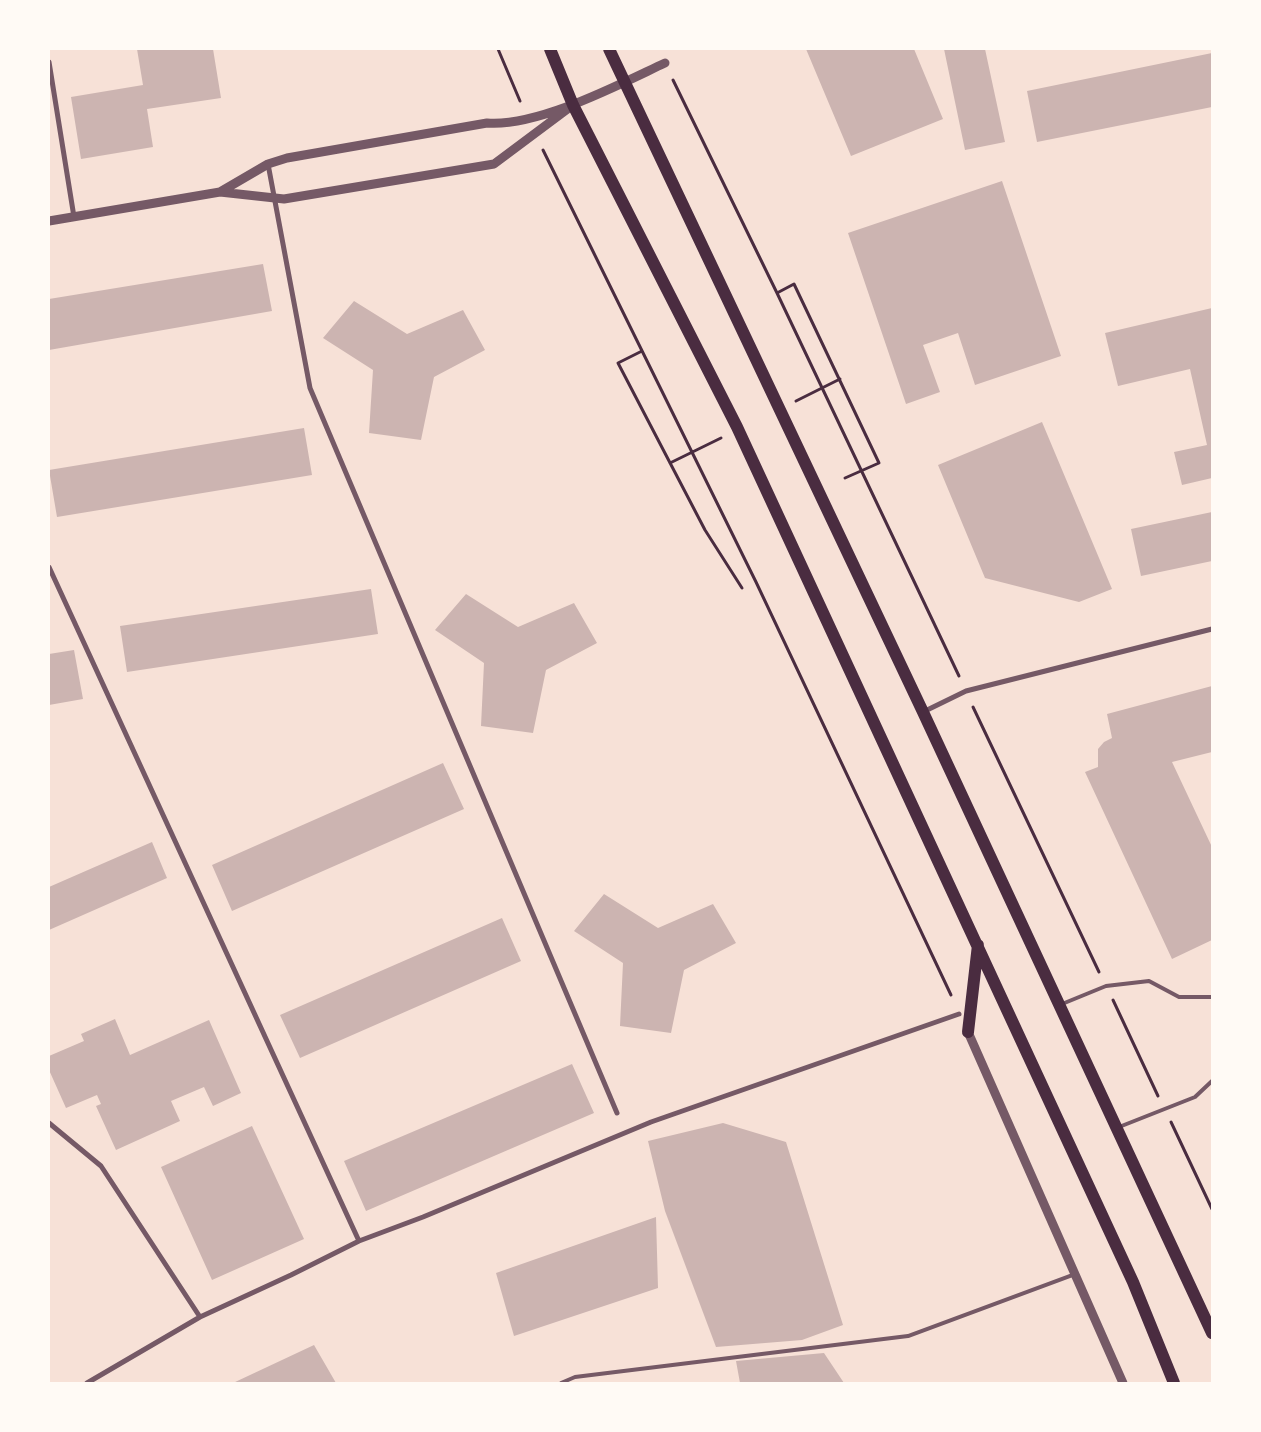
<!DOCTYPE html>
<html>
<head>
<meta charset="utf-8">
<style>
  body { margin:0 }
  #map { position:relative; width:1261px; height:1432px; overflow:hidden; background:#f7e1d7; font-family:Mulish,sans-serif }
  canvas { display:block }
  .frame { position:absolute; inset:0; border:50px solid #fffaf5; pointer-events:none }
</style>
</head>
<body>
<div id="map">
<canvas width="1261" height="1432"></canvas>
<div class="frame"></div>
</div>
<script>
const context = document.querySelector('canvas').getContext('2d');
context.lineJoin = 'round';
function fill(path, color) { context.fillStyle = color; context.fill(path, 'evenodd'); }
function trace(path, color, width, dash) { context.strokeStyle = color; context.lineWidth = width; context.lineCap = dash ? 'butt' : 'round'; context.setLineDash(dash || []); context.stroke(path); }
fill(new Path2D(`
  M 137,49 L 213,49 L 221,98 L 147,109 L 153,147 L 81,159 L 71,97 L 143,85 Z
  M 806,49 L 914,49 L 943,119 L 851,156 Z
  M 944,49 L 985,49 L 1005,142 L 965,150 Z
  M 1212,53 L 1212,107 L 1037,142 L 1027,91 Z
  M 1002,181 L 1061,356 L 975,385 L 958,333 L 923,345 L 940,392 L 906,404 L 848,233 Z
  M 263,264 L 272,311 L 49,350 L 49,299 Z
  M 354,301 L 407,334 L 463,310 L 485,350 L 434,377 L 421,440 L 369,433 L 373,370 L 323,338 Z
  M 1212,308 L 1212,478 L 1182,485 L 1174,452 L 1207,445 L 1190,369 L 1118,386 L 1105,333 Z
  M 1042,422 L 1112,589 L 1079,602 L 985,578 L 938,465 Z
  M 304,428 L 312,475 L 57,517 L 49,470 Z
  M 1212,512 L 1212,561 L 1141,576 L 1131,529 Z
  M 371,589 L 378,634 L 127,672 L 120,626 Z
  M 466,594 L 518,627 L 574,603 L 597,643 L 546,670 L 533,733 L 481,726 L 484,663 L 435,630 Z
  M 74,650 L 83,699 L 49,705 L 49,654 Z
  M 1212,686 L 1212,752 L 1172,762 L 1212,847 L 1212,940 L 1172,959 L 1085,772 L 1098,767 L 1098,749 L 1104,742 L 1112,738 L 1107,714 Z
  M 443,763 L 464,809 L 232,911 L 212,865 Z
  M 152,842 L 167,878 L 49,930 L 49,887 Z
  M 604,894 L 658,928 L 713,904 L 736,943 L 684,970 L 671,1033 L 620,1026 L 623,963 L 574,931 Z
  M 502,918 L 521,961 L 300,1058 L 280,1015 Z
  M 115,1019 L 130,1055 L 209,1020 L 241,1093 L 213,1106 L 204,1087 L 171,1101 L 180,1121 L 116,1150 L 96,1106 L 101,1104 L 97,1095 L 66,1108 L 49,1070 L 49,1056 L 84,1041 L 81,1034 Z
  M 572,1064 L 594,1113 L 366,1211 L 344,1161 Z
  M 723,1123 L 786,1142 L 843,1325 L 802,1340 L 716,1347 L 665,1211 L 648,1141 Z
  M 252,1126 L 304,1239 L 212,1280 L 161,1167 Z
  M 656,1217 L 658,1288 L 514,1336 L 496,1273 Z
  M 314,1345 L 336,1383 L 233,1383 Z
  M 824,1353 L 844,1383 L 740,1383 L 736,1361 Z`), '#ccb4b1');
trace(new Path2D(`
  M 498,49 L 520,101
  M 673,80 L 777,293 L 959,676
  M 543,150 L 756,582 L 951,995
  M 777,293 L 794,284 L 879,463 L 845,478
  M 642,351 L 618,363 L 705,530 L 742,588
  M 796,401 L 840,379
  M 670,463 L 721,438
  M 973,707 L 1099,972
  M 1113,1000 L 1158,1096
  M 1171,1122 L 1212,1209`), '#4a2c40', 3);
trace(new Path2D(`
  M 1062,1004 L 1106,986 L 1149,981 L 1179,997 L 1212,997
  M 1119,1127 L 1195,1097 L 1212,1081
  M 561,1383 L 575,1377 L 908,1336 L 1075,1274`), '#755966', 4);
trace(new Path2D(`
  M 49,62 L 74,217
  M 268,164 L 310,388 L 617,1113
  M 49,567 L 359,1241
  M 923,712 L 966,691 L 1212,629
  M 49,1123 L 101,1166 L 200,1317
  M 87,1383 L 200,1317 L 291,1275 L 359,1241 L 423,1217 L 651,1122 L 959,1014`), '#755966', 5);
trace(new Path2D(`
  M 220,192 L 268,164 L 287,158 L 487,123 C 538,127 618,85 665,63
  M 49,221 L 220,192 L 284,199 L 494,164 L 573,105
  M 968,1032 L 1123,1383`), '#755966', 9);
trace(new Path2D(`
  M 550,49 L 573,105 L 737,427 L 1133,1282 L 1174,1383
  M 609,49 L 923,712 L 1212,1333
  M 968,1032 L 978,945`), '#4a2c40', 12);
</script>
</body>
</html>
